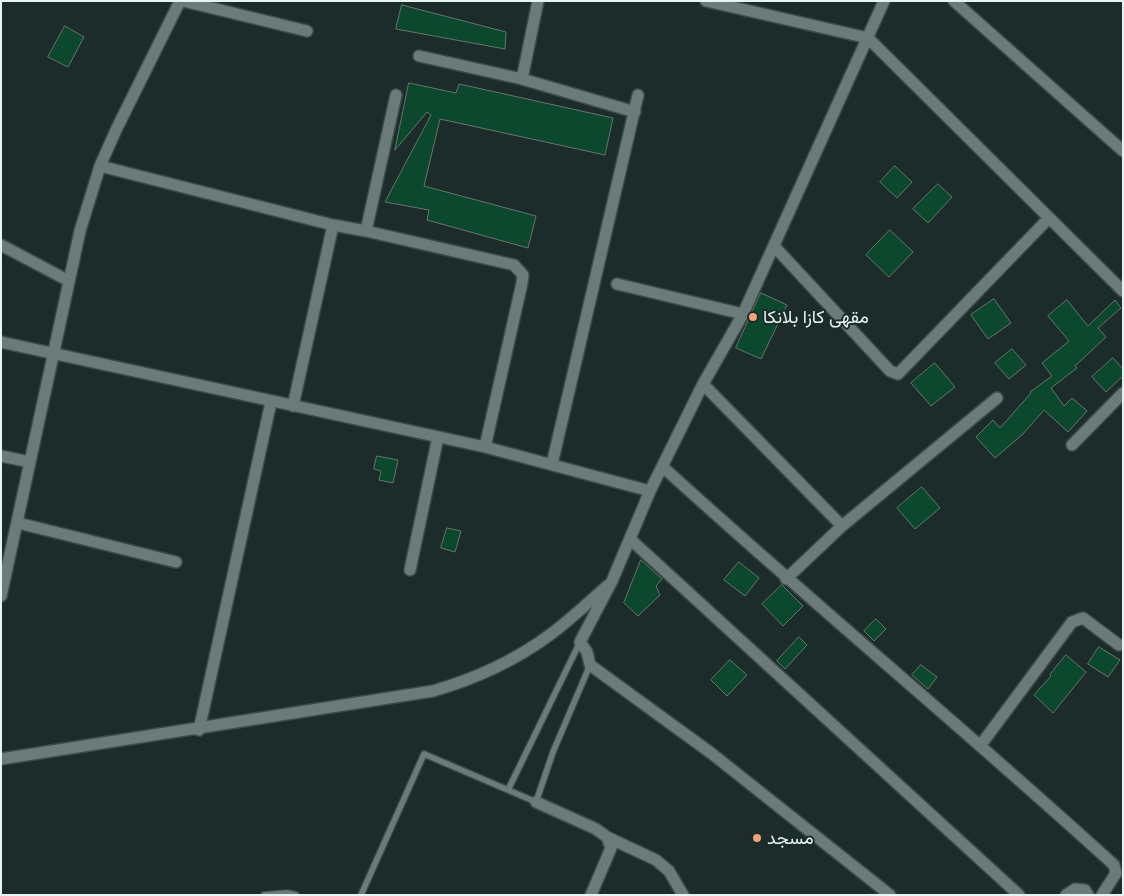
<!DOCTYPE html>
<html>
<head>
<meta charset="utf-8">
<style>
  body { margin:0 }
  #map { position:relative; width:1124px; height:896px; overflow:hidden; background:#1c2c2a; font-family:"Golos Text",sans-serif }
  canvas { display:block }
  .frame { position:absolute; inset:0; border:2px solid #e9f3f2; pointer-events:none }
</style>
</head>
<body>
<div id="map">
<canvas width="1124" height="896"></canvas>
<div class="frame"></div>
</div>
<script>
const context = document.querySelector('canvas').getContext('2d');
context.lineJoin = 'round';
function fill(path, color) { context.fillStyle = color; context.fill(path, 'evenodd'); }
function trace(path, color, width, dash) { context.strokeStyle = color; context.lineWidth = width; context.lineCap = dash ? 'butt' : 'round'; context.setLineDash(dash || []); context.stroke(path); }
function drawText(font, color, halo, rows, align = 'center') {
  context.font = font + ' "Golos Text",Vazirmatn,sans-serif'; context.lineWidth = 4; context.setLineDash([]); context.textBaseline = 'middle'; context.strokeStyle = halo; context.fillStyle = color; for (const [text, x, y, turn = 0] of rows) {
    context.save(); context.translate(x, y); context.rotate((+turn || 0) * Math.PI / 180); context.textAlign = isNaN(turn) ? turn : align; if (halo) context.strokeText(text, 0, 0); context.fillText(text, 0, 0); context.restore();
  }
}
const building = new Path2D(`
  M 402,5 L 506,32 L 505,49 L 396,29 Z
  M 65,26 L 84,37 L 68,67 L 48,57 Z
  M 409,83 L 456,93 L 459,84 L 613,118 L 605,155 L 440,119 L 424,186 L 536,216 L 528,248 L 427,220 L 429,210 L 385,202 L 431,115 L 427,112 L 395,150 Z
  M 895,166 L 912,182 L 897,198 L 880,182 Z
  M 938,184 L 952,197 L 928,223 L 913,209 Z
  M 890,230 L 913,252 L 889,277 L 866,255 Z
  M 761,293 L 787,305 L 761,359 L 736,348 Z
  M 994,299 L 1011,323 L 988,339 L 971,315 Z
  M 1067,300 L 1088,326 L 1115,300 L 1121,308 L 1098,328 L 1106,337 L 1075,366 L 1077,368 L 1051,388 L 1064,406 L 1072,398 L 1087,411 L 1068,432 L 1044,410 L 1023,434 L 995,458 L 976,437 L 993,420 L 1000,428 L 1031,393 L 1030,392 L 1052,376 L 1042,363 L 1069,341 L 1048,316 Z
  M 1012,349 L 1026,365 L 1009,379 L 995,363 Z
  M 1113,358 L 1123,369 L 1123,376 L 1106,392 L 1092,377 Z
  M 935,363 L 955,387 L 931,406 L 911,383 Z
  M 377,456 L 398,460 L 393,483 L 379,480 L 381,471 L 374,469 Z
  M 922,487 L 940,508 L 915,529 L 897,508 Z
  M 447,528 L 461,531 L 455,552 L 441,548 Z
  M 641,560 L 662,579 L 656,586 L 660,595 L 638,616 L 624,603 Z
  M 739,562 L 759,578 L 745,596 L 724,580 Z
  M 782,585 L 803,606 L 783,626 L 762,604 Z
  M 876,619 L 886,629 L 874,641 L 864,631 Z
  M 799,637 L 807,645 L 785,669 L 777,661 Z
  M 1099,647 L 1120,660 L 1108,677 L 1088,664 Z
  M 1066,655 L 1086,672 L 1053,713 L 1034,695 L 1051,676 L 1050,675 Z
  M 730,660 L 747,675 L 727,696 L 711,680 Z
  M 921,665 L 937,677 L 928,689 L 912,675 Z`);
fill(building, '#0c482e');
trace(building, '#67756d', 1);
const service = new Path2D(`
  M 508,790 L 580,642
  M 264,895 L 287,893 L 296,895
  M 361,895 L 424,754 L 536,802 L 553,752 L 590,665`);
const minor = new Path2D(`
  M 183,1 L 307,31
  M 706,1 L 868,38 L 1123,291
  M 884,1 L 743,314 L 703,384 L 650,491 L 612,581 L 580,642 L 587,652 L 590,665 L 711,753 L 890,895
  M 954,1 L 1123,151
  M 419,56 L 522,79 L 635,112
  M 522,79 L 538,1
  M 100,166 L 333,225 L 366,231 L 514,265 L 523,275 L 522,283 L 485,447
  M 366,231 L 396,95
  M 1,245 L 69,281
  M 774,246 L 890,371 L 898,374 L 1049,218
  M 617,284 L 743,314
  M 1,342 L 485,447 L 650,491
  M 703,384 L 842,526
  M 293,406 L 333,225
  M 1072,445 L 1123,393
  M 1,456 L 30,462
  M 552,464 L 638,95
  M 663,467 C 811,602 966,730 1114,865 L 1116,873 L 1102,895
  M 18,523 L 176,562
  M 630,539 L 1019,895
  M 410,570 L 438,437
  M 786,579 L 842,526 L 997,398
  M 1,596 L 80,231 L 100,166 L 116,130 L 180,1
  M 199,730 L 271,402
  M 980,746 L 1072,622 L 1083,618 L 1119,645
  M 1,759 L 433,691 C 475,679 516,660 551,634 C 571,619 589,602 607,586
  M 536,802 L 596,829 L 607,837 L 611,848 L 591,895
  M 607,837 L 656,860 L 669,871 L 683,895
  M 1066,895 L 1075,889 L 1085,890 L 1088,895`);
trace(service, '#3c4a49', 8);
trace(minor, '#3c4a49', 14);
trace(service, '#6a7b79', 5.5);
trace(minor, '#6a7b79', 11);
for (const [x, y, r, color] of [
  [753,317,5,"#efa377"],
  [757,838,5,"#efa377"]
]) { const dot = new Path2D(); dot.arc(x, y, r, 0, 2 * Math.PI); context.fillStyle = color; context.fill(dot); trace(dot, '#1c2c2a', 2); }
drawText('18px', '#e9f3f2', '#1c2c2a', [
  ["مقهى كازا بلانكا",763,317],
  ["مسجد",767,838]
], 'left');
</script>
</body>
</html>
